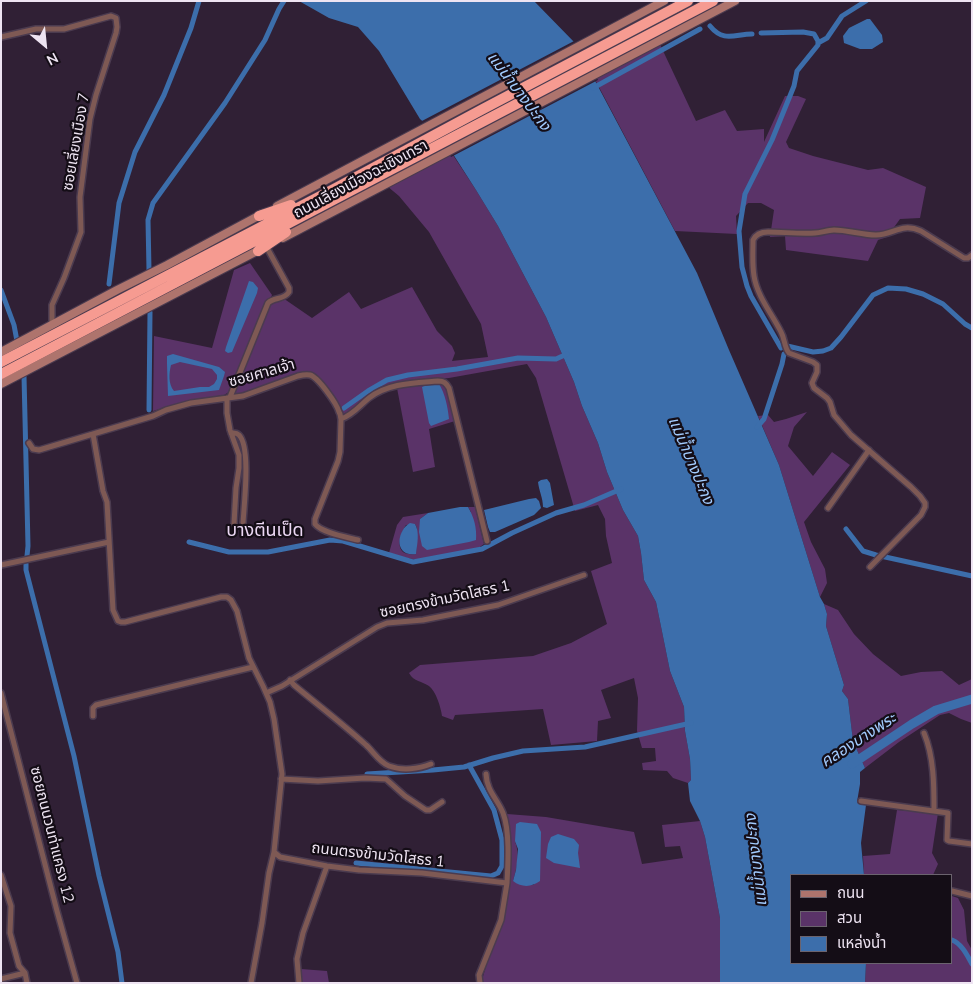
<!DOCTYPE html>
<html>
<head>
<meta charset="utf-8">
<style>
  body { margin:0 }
  #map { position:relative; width:973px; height:984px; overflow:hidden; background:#302035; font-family:"Nunito Sans","Noto Sans Thai",sans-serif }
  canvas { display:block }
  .frame { position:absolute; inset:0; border:2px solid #eee4f2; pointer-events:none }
  .legend { position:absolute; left:790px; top:874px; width:162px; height:90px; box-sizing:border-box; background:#140d16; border:1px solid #6b636e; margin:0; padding:6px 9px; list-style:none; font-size:15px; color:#eee4f2 }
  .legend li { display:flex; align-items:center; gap:10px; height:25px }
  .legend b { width:25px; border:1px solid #6b636e }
  .north { position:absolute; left:20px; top:20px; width:50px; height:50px; -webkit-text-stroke:4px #140d16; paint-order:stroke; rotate:152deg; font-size:14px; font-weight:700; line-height:20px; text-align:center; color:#eee4f2 }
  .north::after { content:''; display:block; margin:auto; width:18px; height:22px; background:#eee4f2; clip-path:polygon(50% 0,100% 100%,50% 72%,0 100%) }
</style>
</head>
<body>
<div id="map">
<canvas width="973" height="984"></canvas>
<div class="frame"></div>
<ul class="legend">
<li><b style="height:6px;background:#ae746d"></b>ถนน</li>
<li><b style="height:14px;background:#5a3368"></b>สวน</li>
<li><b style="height:14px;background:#3c6eab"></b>แหล่งน้ำ</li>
</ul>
<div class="north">N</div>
</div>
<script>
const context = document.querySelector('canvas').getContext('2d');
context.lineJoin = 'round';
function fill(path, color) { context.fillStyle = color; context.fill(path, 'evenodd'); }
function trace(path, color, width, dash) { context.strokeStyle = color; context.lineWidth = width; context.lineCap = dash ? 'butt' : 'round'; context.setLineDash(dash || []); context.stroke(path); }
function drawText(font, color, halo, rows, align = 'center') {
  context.font = font + ' "Nunito Sans","Noto Sans Thai",sans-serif'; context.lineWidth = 4.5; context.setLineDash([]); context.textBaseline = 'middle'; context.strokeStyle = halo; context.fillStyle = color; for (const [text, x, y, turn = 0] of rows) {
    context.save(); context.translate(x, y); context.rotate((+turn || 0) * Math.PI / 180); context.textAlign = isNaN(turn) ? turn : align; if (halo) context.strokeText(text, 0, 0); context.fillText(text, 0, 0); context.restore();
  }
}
fill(new Path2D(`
  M 657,38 L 696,121 L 725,110 L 737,131 L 764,129 L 764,142 L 785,96 L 798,96 L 806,99 L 786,142 L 789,148 L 813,156 L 868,170 L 883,168 L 926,187 L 920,218 L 900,219 L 887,237 L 878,240 L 868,261 L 786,250 L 785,236 L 770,237 L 774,210 L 761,203 L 748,203 L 736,216 L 737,234 L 675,231 L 591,72 Z
  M 447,146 L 476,190 L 498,226 L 546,317 L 574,382 L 582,406 L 598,443 L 607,472 L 623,510 L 638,536 L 641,553 L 644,580 L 656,602 L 670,671 L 684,707 L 685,731 L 690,759 L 691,780 L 688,783 L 673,778 L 667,771 L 643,770 L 642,763 L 656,761 L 655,748 L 642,748 L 637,731 L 638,698 L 634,678 L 601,690 L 611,718 L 598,721 L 597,741 L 551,745 L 543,709 L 455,715 L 453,720 L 442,716 C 441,708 436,691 429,686 C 422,681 414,682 409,673 L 420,665 L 533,656 L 571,643 L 607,624 L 591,571 L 612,563 L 606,536 L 605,519 L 598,505 L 575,511 L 536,378 L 527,364 L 449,378 L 388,385 L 350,411 L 343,414 L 324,385 L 302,373 L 238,394 L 233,394 L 270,305 L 280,296 L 312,318 L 349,292 L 361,309 L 412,287 L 437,331 L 452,346 L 455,353 L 452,361 L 488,357 L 481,324 L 429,232 L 399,196 L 381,181 Z
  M 250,263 L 272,295 L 229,392 L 224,395 L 192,400 L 153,411 L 154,336 L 212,348 L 234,270 Z
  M 436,382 L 442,383 L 445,386 L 455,421 L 429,429 L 435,467 L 413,472 L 397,388 Z
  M 807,412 L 794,427 L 788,446 L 813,476 L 832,452 L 850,465 L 804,522 L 811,542 L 825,569 L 827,583 L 820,597 L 779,465 L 758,416 L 768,415 L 774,422 L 786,419 Z
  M 468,507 L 475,507 L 484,544 L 477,549 L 418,560 L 401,557 L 389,553 L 397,525 L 403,517 L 428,513 L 420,519 L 471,512 ZM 415,524 L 417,528 L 416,554 C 394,557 398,538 406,525 Z
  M 824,604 L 838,610 L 854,634 L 873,654 L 901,676 L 921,672 L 942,671 L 959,685 L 972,679 L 972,723 L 961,719 L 949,713 L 940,715 L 899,742 L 865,768 L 853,741 L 848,699 L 842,691 L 844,685 L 826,626 L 827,614 Z
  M 897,810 L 938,813 L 932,853 L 938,864 L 933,875 L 864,875 L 863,856 L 890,854 Z
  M 507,814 L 546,817 L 634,832 L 642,864 L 683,858 L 680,846 L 665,847 L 662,825 L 700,821 L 705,837 L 720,918 L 720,983 L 481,983 L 509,890 ZM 515,841 L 534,885 L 513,881 C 517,868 520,854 515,841 Z
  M 952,896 L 958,898 L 964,910 L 967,941 L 972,950 L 972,983 L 865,983 L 866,963 L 952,963 Z
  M 301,969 L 327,971 L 329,983 L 302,983 Z`), '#5a3368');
fill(new Path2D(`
  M 299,1 L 534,1 L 575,43 L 697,273 L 729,350 L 779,465 L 820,597 L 824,604 L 827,614 L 826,626 L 844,685 L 842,691 L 848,699 L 853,741 L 865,768 L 860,772 L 860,784 L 857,802 L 866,805 L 861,843 L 864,875 L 792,875 L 792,963 L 866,963 L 865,983 L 720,983 L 720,918 L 705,837 L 700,821 L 690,801 L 688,783 L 691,780 L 690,759 L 685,731 L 684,707 L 670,671 L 656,602 L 644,580 L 641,553 L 638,536 L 623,510 L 607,472 L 598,443 L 582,406 L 574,382 L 546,317 L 498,226 L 476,190 L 444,140 L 420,119 L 379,51 L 358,27 L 329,18 Z
  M 867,19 L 870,19 L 882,35 L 883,42 L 872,49 L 860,49 L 844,43 L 843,36 L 849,28 Z
  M 249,281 L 253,282 L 258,288 L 257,293 L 232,352 L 228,353 L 225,351 L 226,347 Z
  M 173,354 L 219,367 L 225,372 L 224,376 L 219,390 L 168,396 L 167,364 L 167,356 ZM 180,362 L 212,369 L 217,375 L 217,379 L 214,384 L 209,387 L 200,387 L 174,391 C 168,384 169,373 171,365 Z
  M 439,384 C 445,393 448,408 449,419 L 431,426 L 429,423 L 422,387 L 426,385 Z
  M 547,479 L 550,483 L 554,505 L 547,508 L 543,507 C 543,498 539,491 538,482 L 541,480 Z
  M 536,498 L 539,501 L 541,508 L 534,515 L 495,532 L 490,532 L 488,527 L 484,510 L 529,499 Z
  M 460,507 L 468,507 C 474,517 477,528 476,540 L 469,542 L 427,550 L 422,546 L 419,532 L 420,519 L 428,513 Z
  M 410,523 L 415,524 C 420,532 417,545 416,554 C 393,557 397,530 410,523 Z
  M 520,822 L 537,824 L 541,832 L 540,881 C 532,887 522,888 513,881 L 516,870 L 518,849 L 515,841 L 516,824 Z
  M 558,834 L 574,839 L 579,845 L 578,853 L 580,868 L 554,863 L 546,858 L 548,844 L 551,837 Z`), '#3c6eab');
fill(new Path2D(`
  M 576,40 L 598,80 L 451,157 L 442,141 L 420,122 Z`), '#302035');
trace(new Path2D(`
  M 710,26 C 724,43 735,34 752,34
  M 761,33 L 803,32 L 814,34 L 818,41 L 818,45 L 797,71 L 794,86 L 772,140 L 745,194 L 739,231 L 742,267 L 747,286 L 751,296 L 781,348
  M 818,43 L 827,38 L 842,16 L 866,1
  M 593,88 L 700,29
  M 149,270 L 148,220 L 153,203 L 225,103 L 265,40 L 279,9 L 284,1
  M 109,284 L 119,203 L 135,152 L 164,95 L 191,28 L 199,1
  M 1,290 L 14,325 L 17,341
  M 783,345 L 813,352 L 823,351 L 831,348 L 841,337 L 873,295 L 888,288 L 906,289 L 923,294 L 943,304 L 965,324 L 972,328
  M 24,376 L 28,546 L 27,556
  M 344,408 L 368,391 L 387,380 L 408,375 L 457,369 L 518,358 L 556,359 L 567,354
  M 149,410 L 150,312
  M 757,427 L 764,419 L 782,364 L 784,354
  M 846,529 L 863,551 L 876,555 L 972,576
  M 189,542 L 229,552 L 268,552 L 330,540 L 343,541 L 413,562 L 482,549 L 512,533 L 556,513 L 584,505 L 621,489
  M 26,564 L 26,570 L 74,756 L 99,876 L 118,952 L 122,983
  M 367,774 L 433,770 L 464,767 L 493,758 L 523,751 L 585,747 L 691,723
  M 356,863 L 491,876 L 498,873 L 502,866 L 502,840 L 494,810 L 469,765
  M 952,940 C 962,944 967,955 972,964`), '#3c6eab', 5);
trace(new Path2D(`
  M 852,764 L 912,724 L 936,710 L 972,699`), '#3c6eab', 9);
const street = new Path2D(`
  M 1,37 L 36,29 L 64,29 L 111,16 L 116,18 L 117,27 L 116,33 L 96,95 L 90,119 L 80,197 L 81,232 L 64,278 L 52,305 L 52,325
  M 230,397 L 268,303 C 274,297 284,300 289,292 L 289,288 L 266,246
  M 227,398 L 227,413 L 230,430 L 239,455 L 239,468 L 236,488 L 234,524
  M 341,419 C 353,415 359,406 369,398 C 388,383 415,383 438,381 C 444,381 446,383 449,388 L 487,541
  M 231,433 C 234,433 236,432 239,435 C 251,447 244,505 243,523
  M 29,443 L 33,449 L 39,450 L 93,434
  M 828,508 L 869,450
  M 358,540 C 346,537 322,533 315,524 L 315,519 L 338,461 L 340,452 L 341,419 C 340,416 341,415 339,412 C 337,404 318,377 310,375 C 306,374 302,375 298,376 L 243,396 L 191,403 L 166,410 L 153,416 L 93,434 L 103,491 L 107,502 L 113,610 L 118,621 L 121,622 L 125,622 L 221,597 L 227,597 L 231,600 L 237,611 L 249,658 L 263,686 L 270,702 L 274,719 L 282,774 L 274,852 L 280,857 L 327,866 L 359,870 L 422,873 L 507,883 L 501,920 L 479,975 L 480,983
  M 1,565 L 109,542
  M 870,567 L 921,515 L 925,507 L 925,503 L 920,496 L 911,487 L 851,435 L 834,415 L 830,402 L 827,398 L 814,388 L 812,383 L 817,372 L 817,365 L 813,362 L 789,353 C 784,347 785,339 781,332 C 772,314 757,296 754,276 C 752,264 753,252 753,240 C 756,234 762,232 768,232 C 783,232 799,234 815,233 C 821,233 827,230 834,230 C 848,230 862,235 876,235 C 894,235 901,222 921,231 L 964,258 L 968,258 L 972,255
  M 290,680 L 294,685 C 318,705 343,724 366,745 C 373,751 379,762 389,766 C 402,771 419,769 431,764
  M 1,693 L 57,911 L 77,983
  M 266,693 L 282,686 L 377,627 L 387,623 L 423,620 L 498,605 L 584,575
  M 93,716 L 93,708 L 96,705 L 100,704 L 253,667
  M 924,733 C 934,757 934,785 934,811
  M 486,774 C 487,792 497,798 503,813 C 510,831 508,864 507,883
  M 281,779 L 318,781 L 365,778 L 386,779 L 405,796 L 426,810 L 430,810 L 442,802
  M 861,801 L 948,813 L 947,840 L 949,841 L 972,844
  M 1,875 L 11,906 L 10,933 L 19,966 L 25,973 L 27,983
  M 952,891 L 972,896
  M 1,979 L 25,973
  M 251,983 L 262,923 L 269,873 L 274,852
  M 299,983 L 297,959 L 303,933 L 327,866`);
const secondary = new Path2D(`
  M 277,206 L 664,1
  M 283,238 L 735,1
  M 1,352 L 117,290 L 167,265 L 262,214
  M 1,384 L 261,249`);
const highway = new Path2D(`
  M 259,216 L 291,205
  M 258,251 L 286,232
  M 1,362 L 334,189 L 483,109 L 688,1
  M 1,374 L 713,1`);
trace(street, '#4b3b4f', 8);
trace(secondary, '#4b3b4f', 10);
trace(highway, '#4b3b4f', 12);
trace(street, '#7e5954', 5);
trace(secondary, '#ae746d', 8);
trace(highway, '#f69b91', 10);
drawText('15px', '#eee4f2', '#140d16', [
  ["ซอยเลี่ยงเมือง 7",77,142,-80],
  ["ถนนเลี่ยงเมืองฉะเชิงเทรา",361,180,-28],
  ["ซอยศาลเจ้า",262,374,-16],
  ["ซอยตรงข้ามวัดโสธร 1",445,600,-12],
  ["ซอยถนนวนท่าแครง 12",51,835,76],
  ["ถนนตรงข้ามวัดโสธร 1",378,856,6]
]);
drawText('italic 16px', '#a2cbfe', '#140d16', [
  ["แม่น้ำบางปะกง",518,92,53],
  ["แม่น้ำบางปะกง",690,461,67],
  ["คลองบางพระ",859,741,-33],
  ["แม่น้ำบางปะกง",757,860,-97]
]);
drawText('18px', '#ecd8f4', '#140d16', [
  ["บางตีนเป็ด",265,532]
]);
</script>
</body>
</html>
